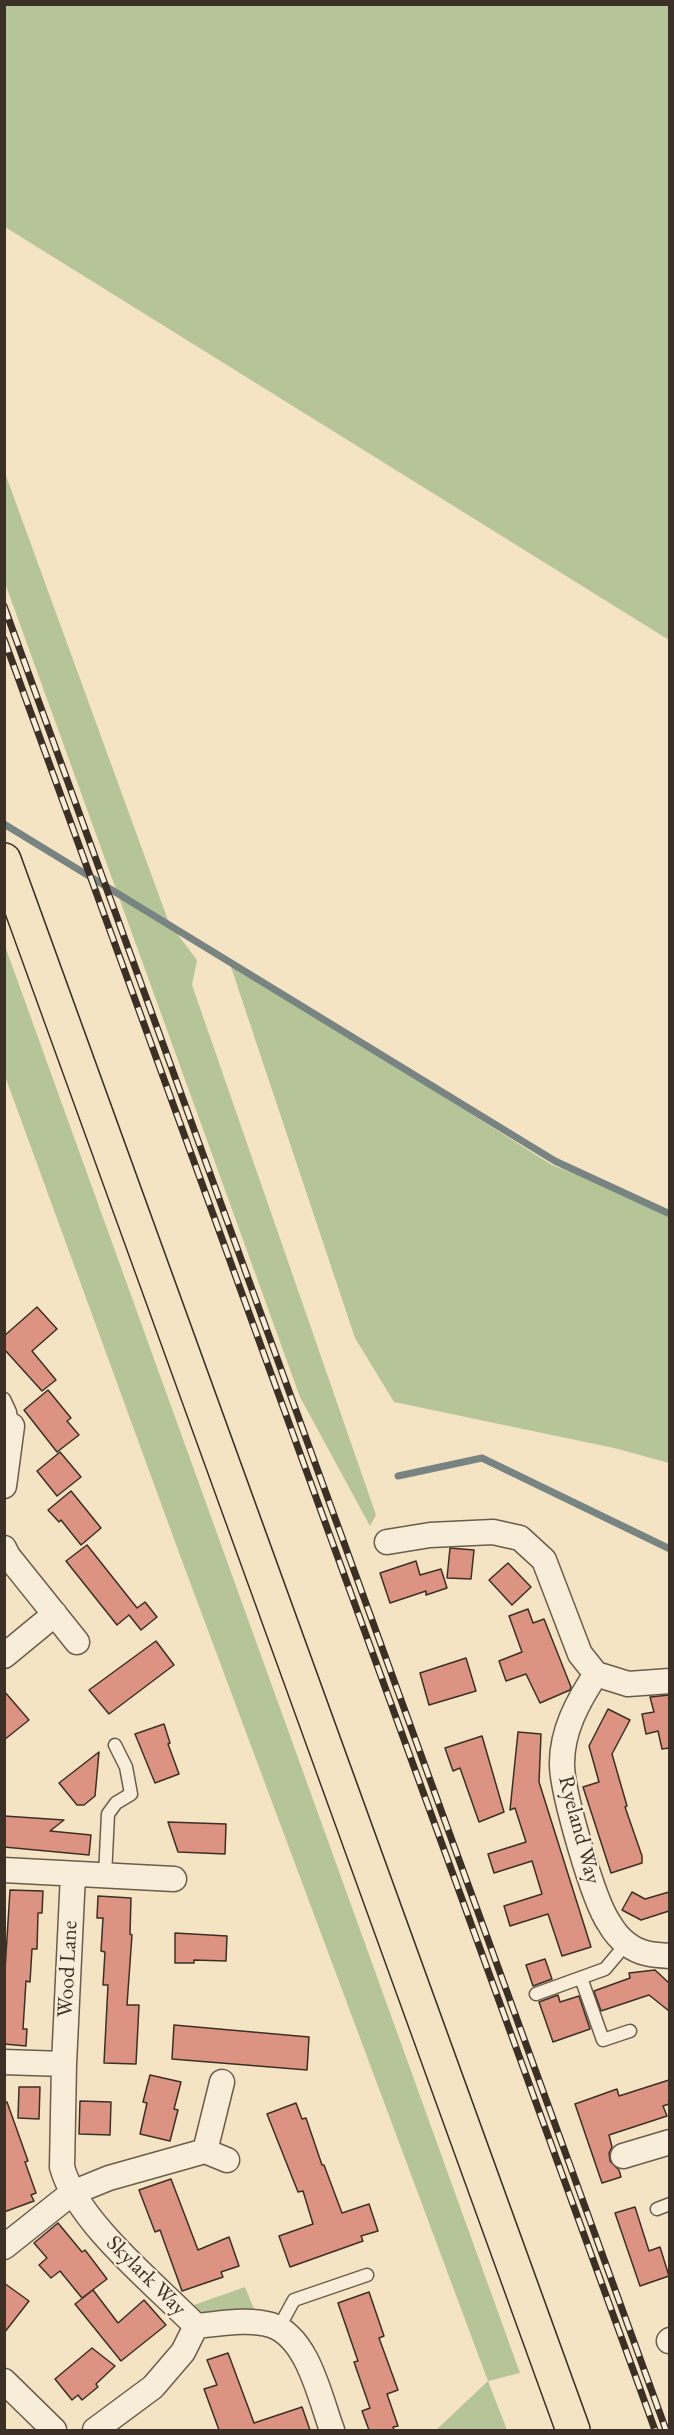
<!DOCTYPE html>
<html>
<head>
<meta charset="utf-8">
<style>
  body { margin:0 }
  #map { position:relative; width:674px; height:2435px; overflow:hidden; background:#f5e4c3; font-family:"EB Garamond",serif }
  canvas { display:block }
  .frame { position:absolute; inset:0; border:6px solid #3b3026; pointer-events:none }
</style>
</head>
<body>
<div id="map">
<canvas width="674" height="2435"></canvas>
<div class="frame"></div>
</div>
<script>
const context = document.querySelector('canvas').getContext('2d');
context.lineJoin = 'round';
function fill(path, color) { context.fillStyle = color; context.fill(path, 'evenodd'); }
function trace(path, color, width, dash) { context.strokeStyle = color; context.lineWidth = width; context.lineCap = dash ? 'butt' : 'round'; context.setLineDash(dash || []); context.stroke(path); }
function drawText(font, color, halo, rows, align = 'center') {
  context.font = font + ' "EB Garamond",serif'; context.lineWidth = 4.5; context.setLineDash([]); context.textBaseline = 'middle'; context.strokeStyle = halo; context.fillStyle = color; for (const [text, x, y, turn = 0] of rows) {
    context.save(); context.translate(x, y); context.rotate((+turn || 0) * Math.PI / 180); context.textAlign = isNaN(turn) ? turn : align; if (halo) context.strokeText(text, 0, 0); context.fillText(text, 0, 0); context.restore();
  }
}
fill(new Path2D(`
  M 4,5 L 669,5 L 669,640 L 5,227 Z
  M 5,473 L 169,923 L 197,960 L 192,985 L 376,1515 L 370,1526 L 300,1397 L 5,583 Z
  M 5,946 L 520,2373 L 488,2381 L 507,2430 L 436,2430 L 488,2381 L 178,1550 L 5,1076 Z
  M 229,961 L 552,1165 L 669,1210 L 669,1463 L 614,1448 L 394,1402 L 355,1338 Z
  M 245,2287 L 256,2314 C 236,2314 208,2320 191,2306 Z`), '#b6c598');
trace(new Path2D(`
  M 4,824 L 555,1161 L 670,1214
  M 398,1476 L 482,1458 L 670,1549`), '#788481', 7);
const building = new Path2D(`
  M 37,1307 L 57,1329 L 32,1351 L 56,1380 L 42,1391 L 4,1349 L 4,1336 Z
  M 48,1390 L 71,1418 L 67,1421 L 79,1435 L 57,1452 L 24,1410 Z
  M 60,1452 L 81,1477 L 57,1496 L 37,1471 Z
  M 71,1491 L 101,1528 L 81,1545 L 61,1520 L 59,1522 L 48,1510 Z
  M 87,1545 L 137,1608 L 145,1602 L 157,1617 L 141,1630 L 129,1615 L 117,1625 L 66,1561 Z
  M 450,1548 L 474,1550 L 471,1579 L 447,1578 Z
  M 416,1561 L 420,1575 L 441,1569 L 447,1588 L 426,1595 L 426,1591 L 390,1603 L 380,1573 Z
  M 508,1563 L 531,1587 L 512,1605 L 489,1580 Z
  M 528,1609 L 533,1623 L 544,1619 L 571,1687 L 570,1690 L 540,1703 L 526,1674 L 506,1681 L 499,1661 L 522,1652 L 509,1616 Z
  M 156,1641 L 174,1665 L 109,1714 L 89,1690 Z
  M 466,1658 L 476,1691 L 429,1705 L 420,1673 Z
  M 4,1691 L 29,1720 L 4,1740 Z
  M 669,1695 L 669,1748 L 662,1749 L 658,1731 L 646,1734 L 642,1714 L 654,1712 L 650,1697 Z
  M 608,1709 L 630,1720 L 612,1754 L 627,1806 L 625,1807 L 642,1856 L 642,1863 L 611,1873 L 583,1787 L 599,1782 L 589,1746 Z
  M 164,1724 L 170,1743 L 168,1744 L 179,1774 L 155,1783 L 135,1734 Z
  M 518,1732 L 541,1734 L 539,1782 L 591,1947 L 562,1956 L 548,1914 L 510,1926 L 504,1906 L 542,1894 L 532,1861 L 494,1873 L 488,1854 L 526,1842 L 515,1808 L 510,1810 Z
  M 482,1736 L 504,1812 L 479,1822 L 460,1768 L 453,1771 L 445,1748 Z
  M 99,1752 L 95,1796 L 84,1805 L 77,1805 L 59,1783 Z
  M 4,1816 L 64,1820 L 50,1831 L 91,1835 L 89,1855 L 4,1847 Z
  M 168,1822 L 226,1824 L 225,1854 L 178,1852 Z
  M 10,1890 L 43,1891 L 42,1913 L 38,1913 L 37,1949 L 32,1949 L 30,1982 L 26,1981 L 23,2029 L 27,2029 L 26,2046 L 4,2044 L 4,1986 Z
  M 632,1892 L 645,1899 L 669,1892 L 669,1911 L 641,1920 L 622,1910 Z
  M 98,1896 L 131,1898 L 130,1934 L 132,1935 L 127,2005 L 139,2005 L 136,2064 L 104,2063 L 108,1985 L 103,1985 L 105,1952 L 101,1951 L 103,1918 L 97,1918 Z
  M 175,1933 L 227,1936 L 226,1961 L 194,1960 L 194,1963 L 175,1963 Z
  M 545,1959 L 552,1979 L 533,1986 L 526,1965 Z
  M 655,1970 L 669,1983 L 669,2011 L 649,1995 L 601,2011 L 594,1991 L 630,1978 L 629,1973 Z
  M 558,1995 L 560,2002 L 579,1996 L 590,2029 L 553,2042 L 539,2002 Z
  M 174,2025 L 309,2037 L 307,2070 L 172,2059 Z
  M 150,2075 L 181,2082 L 174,2109 L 178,2110 L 170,2141 L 140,2134 L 147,2103 L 143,2102 Z
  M 669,2080 L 669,2104 L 663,2106 L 667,2116 L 609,2135 L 612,2147 L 609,2153 L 610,2161 L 619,2170 L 621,2177 L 602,2183 L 575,2104 L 617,2089 L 619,2096 Z
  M 19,2087 L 40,2087 L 39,2119 L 18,2118 Z
  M 80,2101 L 111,2102 L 110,2135 L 79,2134 Z
  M 4,2102 L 7,2102 L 28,2161 L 25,2162 L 36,2193 L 31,2195 L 34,2201 L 4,2212 Z
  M 296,2103 L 302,2119 L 306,2118 L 322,2165 L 324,2165 L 342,2213 L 369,2204 L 378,2231 L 361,2236 L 363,2241 L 290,2267 L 279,2236 L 313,2224 L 303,2191 L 298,2192 L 267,2114 Z
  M 171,2179 L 198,2250 L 229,2237 L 239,2266 L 221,2272 L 223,2277 L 182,2291 L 160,2230 L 155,2232 L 139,2190 Z
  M 635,2207 L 649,2251 L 660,2247 L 669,2276 L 640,2286 L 615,2213 Z
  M 58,2223 L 82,2252 L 85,2250 L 107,2279 L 82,2298 L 60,2271 L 51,2278 L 39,2265 L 47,2258 L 34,2243 Z
  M 4,2283 L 29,2301 L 4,2333 Z
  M 93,2290 L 118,2323 L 144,2300 L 166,2325 L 121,2361 L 75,2304 Z
  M 369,2292 L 384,2336 L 379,2338 L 398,2390 L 387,2394 L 398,2426 L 393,2427 L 394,2430 L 369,2430 L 362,2411 L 370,2408 L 354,2362 L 358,2361 L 338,2303 Z
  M 92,2348 L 115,2366 L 96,2384 L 98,2387 L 82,2400 L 78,2395 L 72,2400 L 55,2379 Z
  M 228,2353 L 254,2423 L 302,2407 L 310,2430 L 219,2430 L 204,2389 L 217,2385 L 207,2360 Z`);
fill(building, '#dc9382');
trace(building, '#3b3026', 1.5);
const service = new Path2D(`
  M 4,1399 L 10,1412 L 12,1426
  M 105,1876 L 108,1814 L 116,1803 L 131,1794 L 126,1767 L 115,1745
  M 581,1978 L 603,2040 L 630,2031
  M 536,1994 L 605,1969 L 626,1944
  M 657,2209 L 670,2204
  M 278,2329 L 294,2300 L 367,2275`);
const minor = new Path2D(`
  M 4,1486 L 12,1426
  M 387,1542 L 430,1535 L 493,1532 L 520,1538 L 544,1560 L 580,1654 L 596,1674 C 578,1701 561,1732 562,1766 C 563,1794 593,1900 609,1923 C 613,1930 620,1939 627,1944 C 640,1954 653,1955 670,1956
  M 4,1548 L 8,1556 L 77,1642
  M 4,1656 L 55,1614
  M 596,1674 L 628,1684 L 670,1681
  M 4,1870 L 174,1879
  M 73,1874 L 64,2064 L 62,2167 C 77,2222 156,2285 196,2326 L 183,2352 L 153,2387 L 95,2430
  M 4,2062 L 64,2064
  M 205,2151 L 222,2082
  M 623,2156 L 670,2142
  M 4,2247 L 72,2193 L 109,2178 L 205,2151 L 227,2160
  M 196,2326 C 219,2324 248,2318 271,2325 C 308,2337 320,2398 332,2430
  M 669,2341 L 670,2340
  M 4,2381 L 54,2430`);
const trunk = new Path2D(`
  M 4,860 L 573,2430`);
trace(service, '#6a5d4d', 15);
trace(minor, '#6a5d4d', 27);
trace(trunk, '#3b3026', 36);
trace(service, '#f8edd8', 12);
trace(minor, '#f8edd8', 24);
trace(trunk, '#f5e4c3', 33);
const rail = new Path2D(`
  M 4,606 L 666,2430
  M 4,639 L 655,2430`);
trace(rail, '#3b3026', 7);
trace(rail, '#f8edd8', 4.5, [14]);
drawText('22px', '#3b3026', '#f8edd8', [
  ["Ryeland Way",579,1830,75],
  ["Wood Lane",68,1969,-87],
  ["Skylark Way",146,2276,45]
]);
</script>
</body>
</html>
